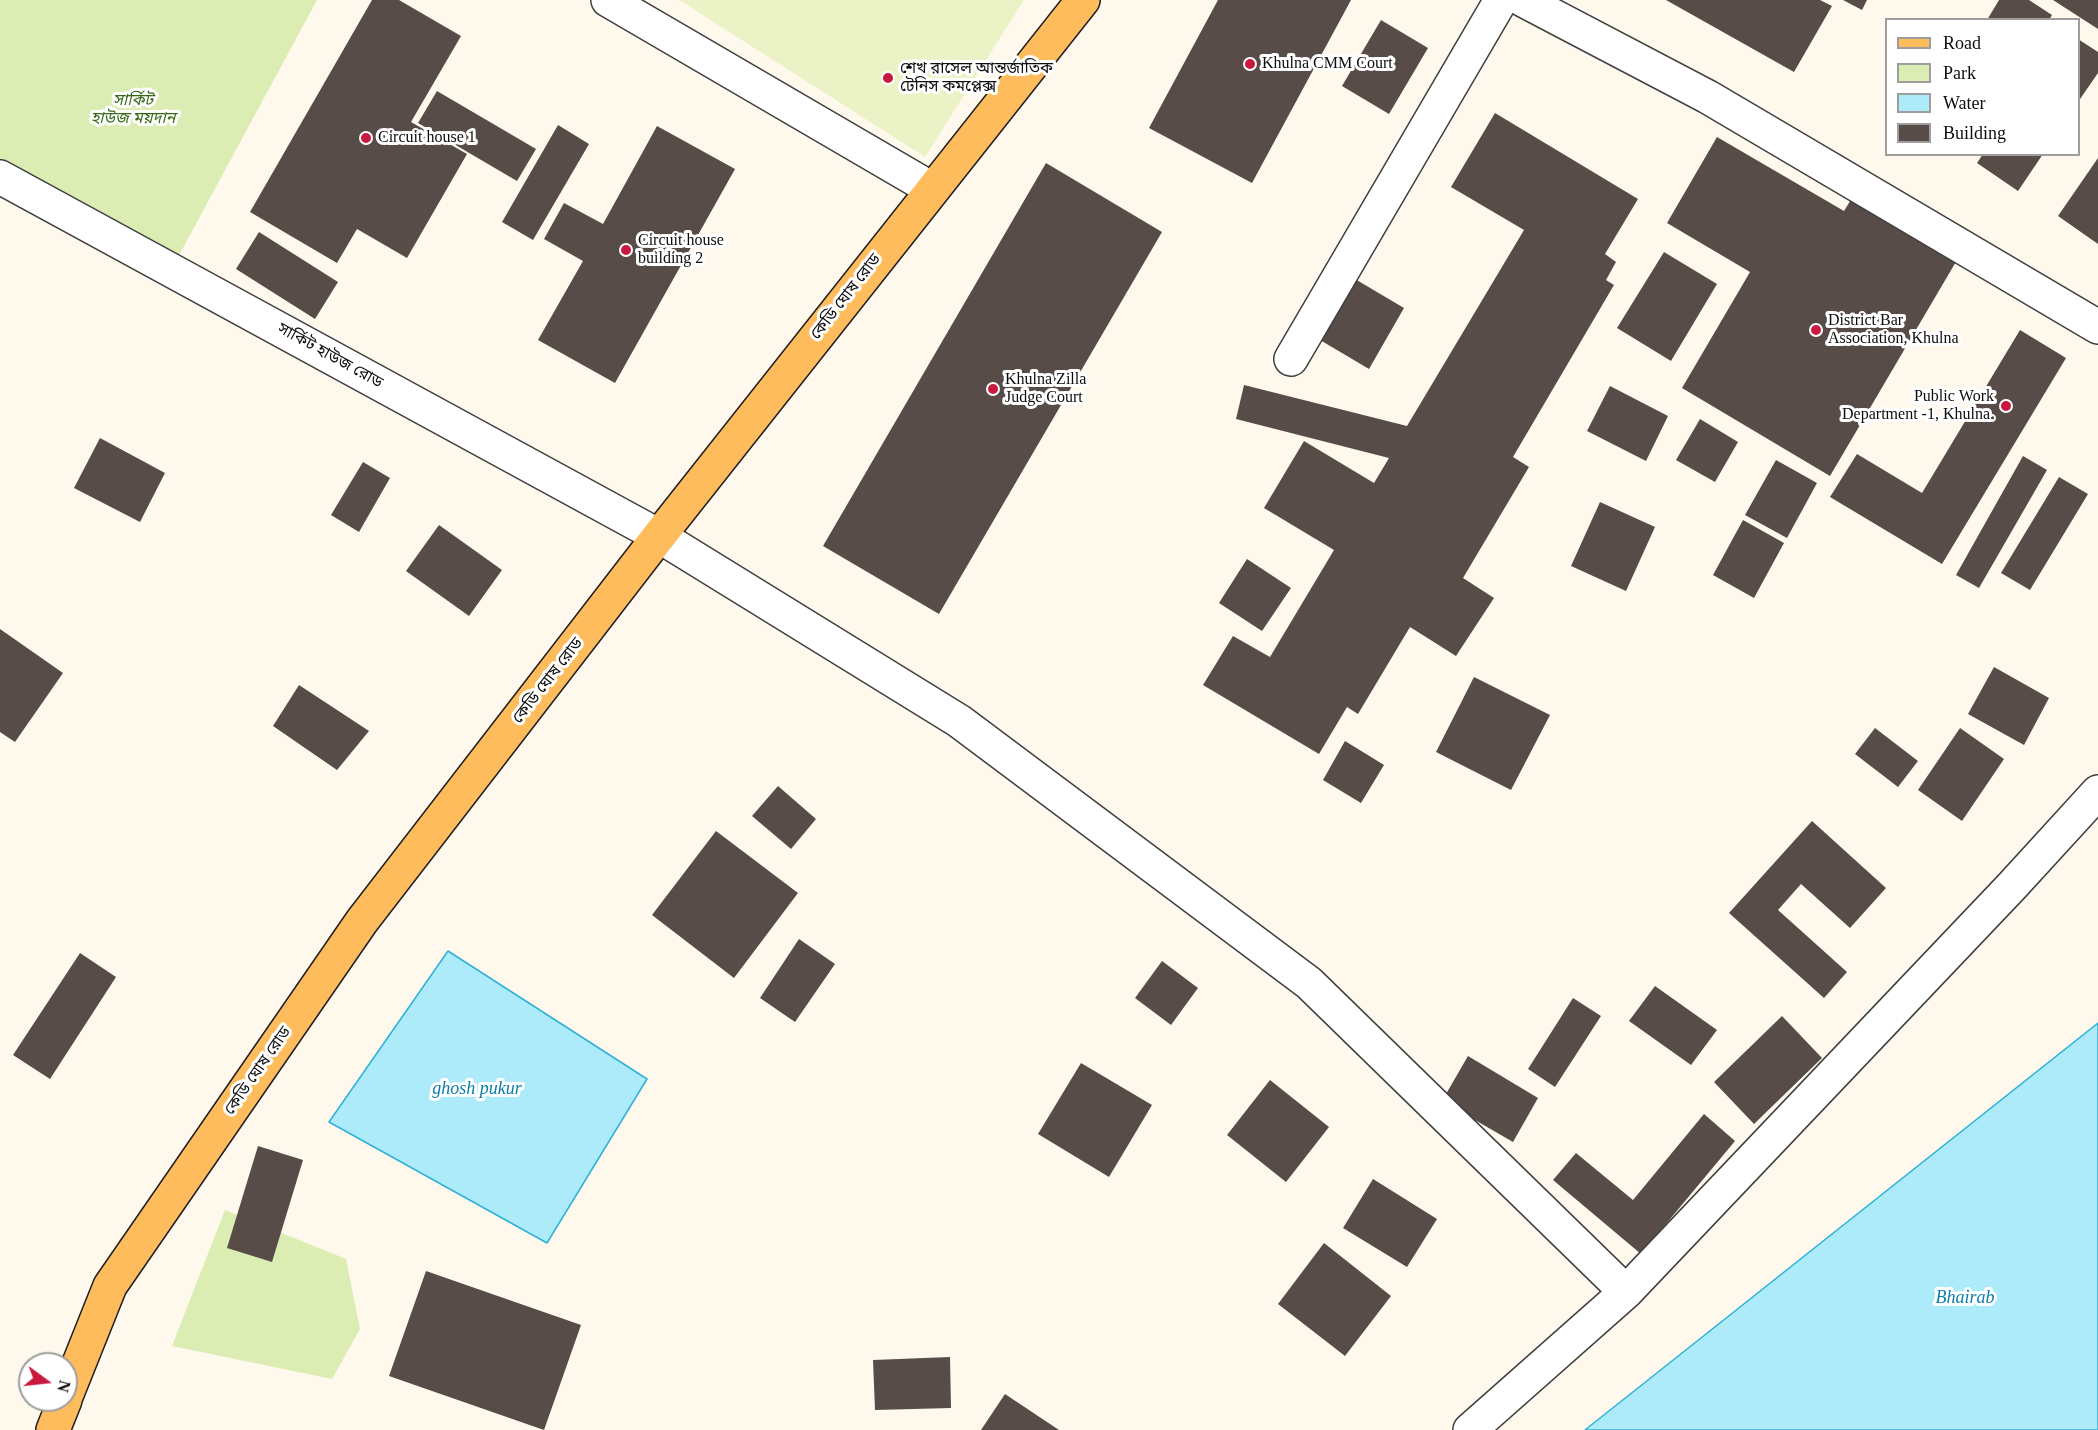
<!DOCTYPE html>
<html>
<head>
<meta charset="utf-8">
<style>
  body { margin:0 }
  #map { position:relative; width:2098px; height:1430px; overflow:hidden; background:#fff8ed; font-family:"Times New Roman",serif }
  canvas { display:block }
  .legend { position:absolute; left:1885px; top:18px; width:195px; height:138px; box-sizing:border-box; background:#fff; border:2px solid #9e9e9e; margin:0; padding:8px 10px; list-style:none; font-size:18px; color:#0d0d0d }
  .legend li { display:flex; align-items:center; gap:12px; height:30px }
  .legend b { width:30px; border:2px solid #9e9e9e }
  .north { position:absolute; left:18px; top:1352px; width:60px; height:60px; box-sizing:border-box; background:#fff; border:2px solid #9e9e9e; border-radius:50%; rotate:105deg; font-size:16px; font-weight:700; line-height:24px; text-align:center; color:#0d0d0d }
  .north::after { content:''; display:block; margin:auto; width:21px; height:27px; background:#c9193f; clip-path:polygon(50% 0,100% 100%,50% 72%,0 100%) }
</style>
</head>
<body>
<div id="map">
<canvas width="2098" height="1430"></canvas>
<ul class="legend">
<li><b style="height:8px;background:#ffbc5d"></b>Road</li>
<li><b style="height:16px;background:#dbedb3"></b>Park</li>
<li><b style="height:16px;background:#adebfb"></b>Water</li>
<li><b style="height:16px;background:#574c48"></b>Building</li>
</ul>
<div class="north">N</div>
</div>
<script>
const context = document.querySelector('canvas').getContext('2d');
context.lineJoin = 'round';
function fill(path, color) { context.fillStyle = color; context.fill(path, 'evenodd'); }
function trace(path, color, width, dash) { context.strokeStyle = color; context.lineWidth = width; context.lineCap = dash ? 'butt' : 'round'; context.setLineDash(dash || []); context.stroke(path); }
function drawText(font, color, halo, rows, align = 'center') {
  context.font = font + ' "Times New Roman","Noto Sans Bengali",serif'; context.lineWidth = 6; context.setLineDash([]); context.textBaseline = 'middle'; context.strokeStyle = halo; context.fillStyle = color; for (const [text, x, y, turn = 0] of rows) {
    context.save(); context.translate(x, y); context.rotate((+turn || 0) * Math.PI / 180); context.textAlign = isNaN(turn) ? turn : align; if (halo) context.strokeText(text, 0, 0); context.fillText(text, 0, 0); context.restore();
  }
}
fill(new Path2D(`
  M 0,0 L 317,0 L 177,259 L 0,162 Z
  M 225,1210 L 346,1259 L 360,1329 L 332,1379 L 172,1346 Z`), '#dbedb3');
fill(new Path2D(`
  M 679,0 L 1024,0 L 925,157 Z`), '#ebf3c6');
const water = new Path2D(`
  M 448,951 L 647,1079 L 547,1243 L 329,1122 Z
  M 2098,1023 L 2098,1430 L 1585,1430 L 1590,1426 Z`);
fill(water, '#adebfb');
trace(water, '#2eb1d8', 1.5);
fill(new Path2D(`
  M 372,0 L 399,0 L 461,36 L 411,122 L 467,154 L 407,258 L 357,229 L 337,263 L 250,212 Z
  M 1218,0 L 1351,0 L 1252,183 L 1149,128 Z
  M 1666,0 L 1820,0 L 1832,6 L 1794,72 Z
  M 1843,0 L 1867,0 L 1862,10 Z
  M 1999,0 L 2029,0 L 2052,15 L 2049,20 L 1987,20 Z
  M 2053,0 L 2098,0 L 2098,29 Z
  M 1381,20 L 1428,48 L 1389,114 L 1342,86 Z
  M 2078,39 L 2098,52 L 2098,73 L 2078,102 Z
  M 437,91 L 536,149 L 517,181 L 418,123 Z
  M 1495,113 L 1638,199 L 1605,254 L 1616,262 L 1606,280 L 1614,285 L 1513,457 L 1529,467 L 1463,578 L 1494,598 L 1456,656 L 1410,627 L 1358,714 L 1347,707 L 1319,754 L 1203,685 L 1233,636 L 1270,657 L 1334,550 L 1264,508 L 1304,441 L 1374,483 L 1389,458 L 1236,419 L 1244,385 L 1407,426 L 1524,230 L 1451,187 Z
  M 558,125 L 589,144 L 533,240 L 502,222 Z
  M 657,126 L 735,169 L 615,383 L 538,340 L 583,261 L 544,239 L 564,203 L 603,224 Z
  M 1717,137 L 1844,211 L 1852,198 L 1957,260 L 1830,476 L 1682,388 L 1750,272 L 1667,223 Z
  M 1983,154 L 2043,154 L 2018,191 L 1977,163 Z
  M 2098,158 L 2098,244 L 2058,216 Z
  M 1046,163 L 1162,232 L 939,614 L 823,546 Z
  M 259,232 L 338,282 L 315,319 L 236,269 Z
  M 1664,252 L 1717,284 L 1671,361 L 1617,328 Z
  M 1355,279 L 1404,308 L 1369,369 L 1320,340 Z
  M 2020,330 L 2066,358 L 1942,564 L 1830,497 L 1857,454 L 1922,493 Z
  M 1610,386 L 1668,416 L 1646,461 L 1587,431 Z
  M 1700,419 L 1738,442 L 1715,482 L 1676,460 Z
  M 100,438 L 165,473 L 140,522 L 74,488 Z
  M 2023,456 L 2047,470 L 1979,588 L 1956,575 Z
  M 1776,460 L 1817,483 L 1787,538 L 1745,515 Z
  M 363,462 L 390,478 L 359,532 L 331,515 Z
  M 2059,477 L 2088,494 L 2030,590 L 2001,573 Z
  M 1600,502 L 1655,527 L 1626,591 L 1571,566 Z
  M 1743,520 L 1784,543 L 1754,598 L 1713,575 Z
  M 439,525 L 502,570 L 469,616 L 406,571 Z
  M 1247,559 L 1291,588 L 1262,631 L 1219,603 Z
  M 0,629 L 63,673 L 15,742 L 0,732 Z
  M 1994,667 L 2049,698 L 2024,745 L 1968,714 Z
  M 1474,677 L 1550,715 L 1511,790 L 1436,752 Z
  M 299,685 L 369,731 L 337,770 L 273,726 Z
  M 1875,728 L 1918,761 L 1898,787 L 1855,754 Z
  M 1960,728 L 2004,759 L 1962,821 L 1918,790 Z
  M 1345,741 L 1384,765 L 1361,803 L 1323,780 Z
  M 778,786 L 816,819 L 791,849 L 752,816 Z
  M 1812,821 L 1886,888 L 1850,928 L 1801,884 L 1778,910 L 1847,972 L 1824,998 L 1729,913 Z
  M 716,831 L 798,893 L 734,978 L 652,915 Z
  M 799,939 L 835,964 L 795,1022 L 760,998 Z
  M 80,953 L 116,977 L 50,1079 L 13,1055 Z
  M 1162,961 L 1198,988 L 1171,1025 L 1135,998 Z
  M 1655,986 L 1717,1030 L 1691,1065 L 1629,1021 Z
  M 1573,998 L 1601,1016 L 1555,1087 L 1528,1069 Z
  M 1782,1016 L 1822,1058 L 1754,1124 L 1714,1082 Z
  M 1468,1056 L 1538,1098 L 1513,1142 L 1442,1101 Z
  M 1081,1063 L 1152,1105 L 1109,1177 L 1038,1134 Z
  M 1270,1080 L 1329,1127 L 1286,1182 L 1227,1135 Z
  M 1704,1114 L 1735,1141 L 1641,1254 L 1553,1180 L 1576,1153 L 1633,1200 Z
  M 258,1146 L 303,1160 L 272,1262 L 227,1248 Z
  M 1373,1179 L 1437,1219 L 1407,1267 L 1343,1228 Z
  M 1324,1243 L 1391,1296 L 1345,1356 L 1278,1304 Z
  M 426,1271 L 581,1325 L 544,1430 L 389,1376 Z
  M 950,1357 L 951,1408 L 875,1410 L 873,1360 Z
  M 1005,1394 L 1059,1430 L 981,1430 Z`), '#574c48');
const minor = new Path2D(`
  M 608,0 L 932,189
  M 1523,0 L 1708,97 L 2098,327
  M 0,177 L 659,536 L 959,721 L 1309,983 L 1626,1292
  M 1291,359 L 1501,0
  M 1470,1430 L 1626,1292 L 2012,886 L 2098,792`);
const major = new Path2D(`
  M 66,1396 L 110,1286 L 362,921 L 659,536 L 1083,0
  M 53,1430 L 65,1400`);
trace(minor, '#404040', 36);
trace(major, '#1e1e1e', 36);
trace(minor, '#fff', 33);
trace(major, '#ffbc5d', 33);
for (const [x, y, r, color] of [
  [1250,64,6,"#c9193f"],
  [888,78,6,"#c9193f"],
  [366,138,6,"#c9193f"],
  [626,250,6,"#c9193f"],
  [1816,330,6,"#c9193f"],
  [993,389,6,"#c9193f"],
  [2006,406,6,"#c9193f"]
]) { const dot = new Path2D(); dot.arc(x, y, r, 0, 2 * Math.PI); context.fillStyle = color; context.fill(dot); trace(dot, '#fff', 2); }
drawText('16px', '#0d0d0d', '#fff', [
  ["Khulna CMM Court",1262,64],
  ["শেখ রাসেল আন্তর্জাতিক",900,69],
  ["টেনিস কমপ্লেক্স",900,87],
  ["Circuit house 1",378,138],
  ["Circuit house",638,241],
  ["building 2",638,259],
  ["District Bar",1828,321],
  ["Association, Khulna",1828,339],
  ["Khulna Zilla",1005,380],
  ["Judge Court",1005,398],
  ["Public Work",1994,397,"right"],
  ["Department -1, Khulna.",1994,415,"right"]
], 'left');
drawText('italic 16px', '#376a18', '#fff', [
  ["সার্কিট",133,101],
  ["হাউজ ময়দান",133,119]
]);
drawText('16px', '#0d0d0d', '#fff', [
  ["কেডি ঘোষ রোড",846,297,-52],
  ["সার্কিট হাউজ রোড",330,356,29],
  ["কেডি ঘোষ রোড",548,681,-52],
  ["কেডি ঘোষ রোড",258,1071,-55]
]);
drawText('italic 18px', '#0c7fa9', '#fff', [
  ["ghosh pukur",477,1089],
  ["Bhairab",1965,1298]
]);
</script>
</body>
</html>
